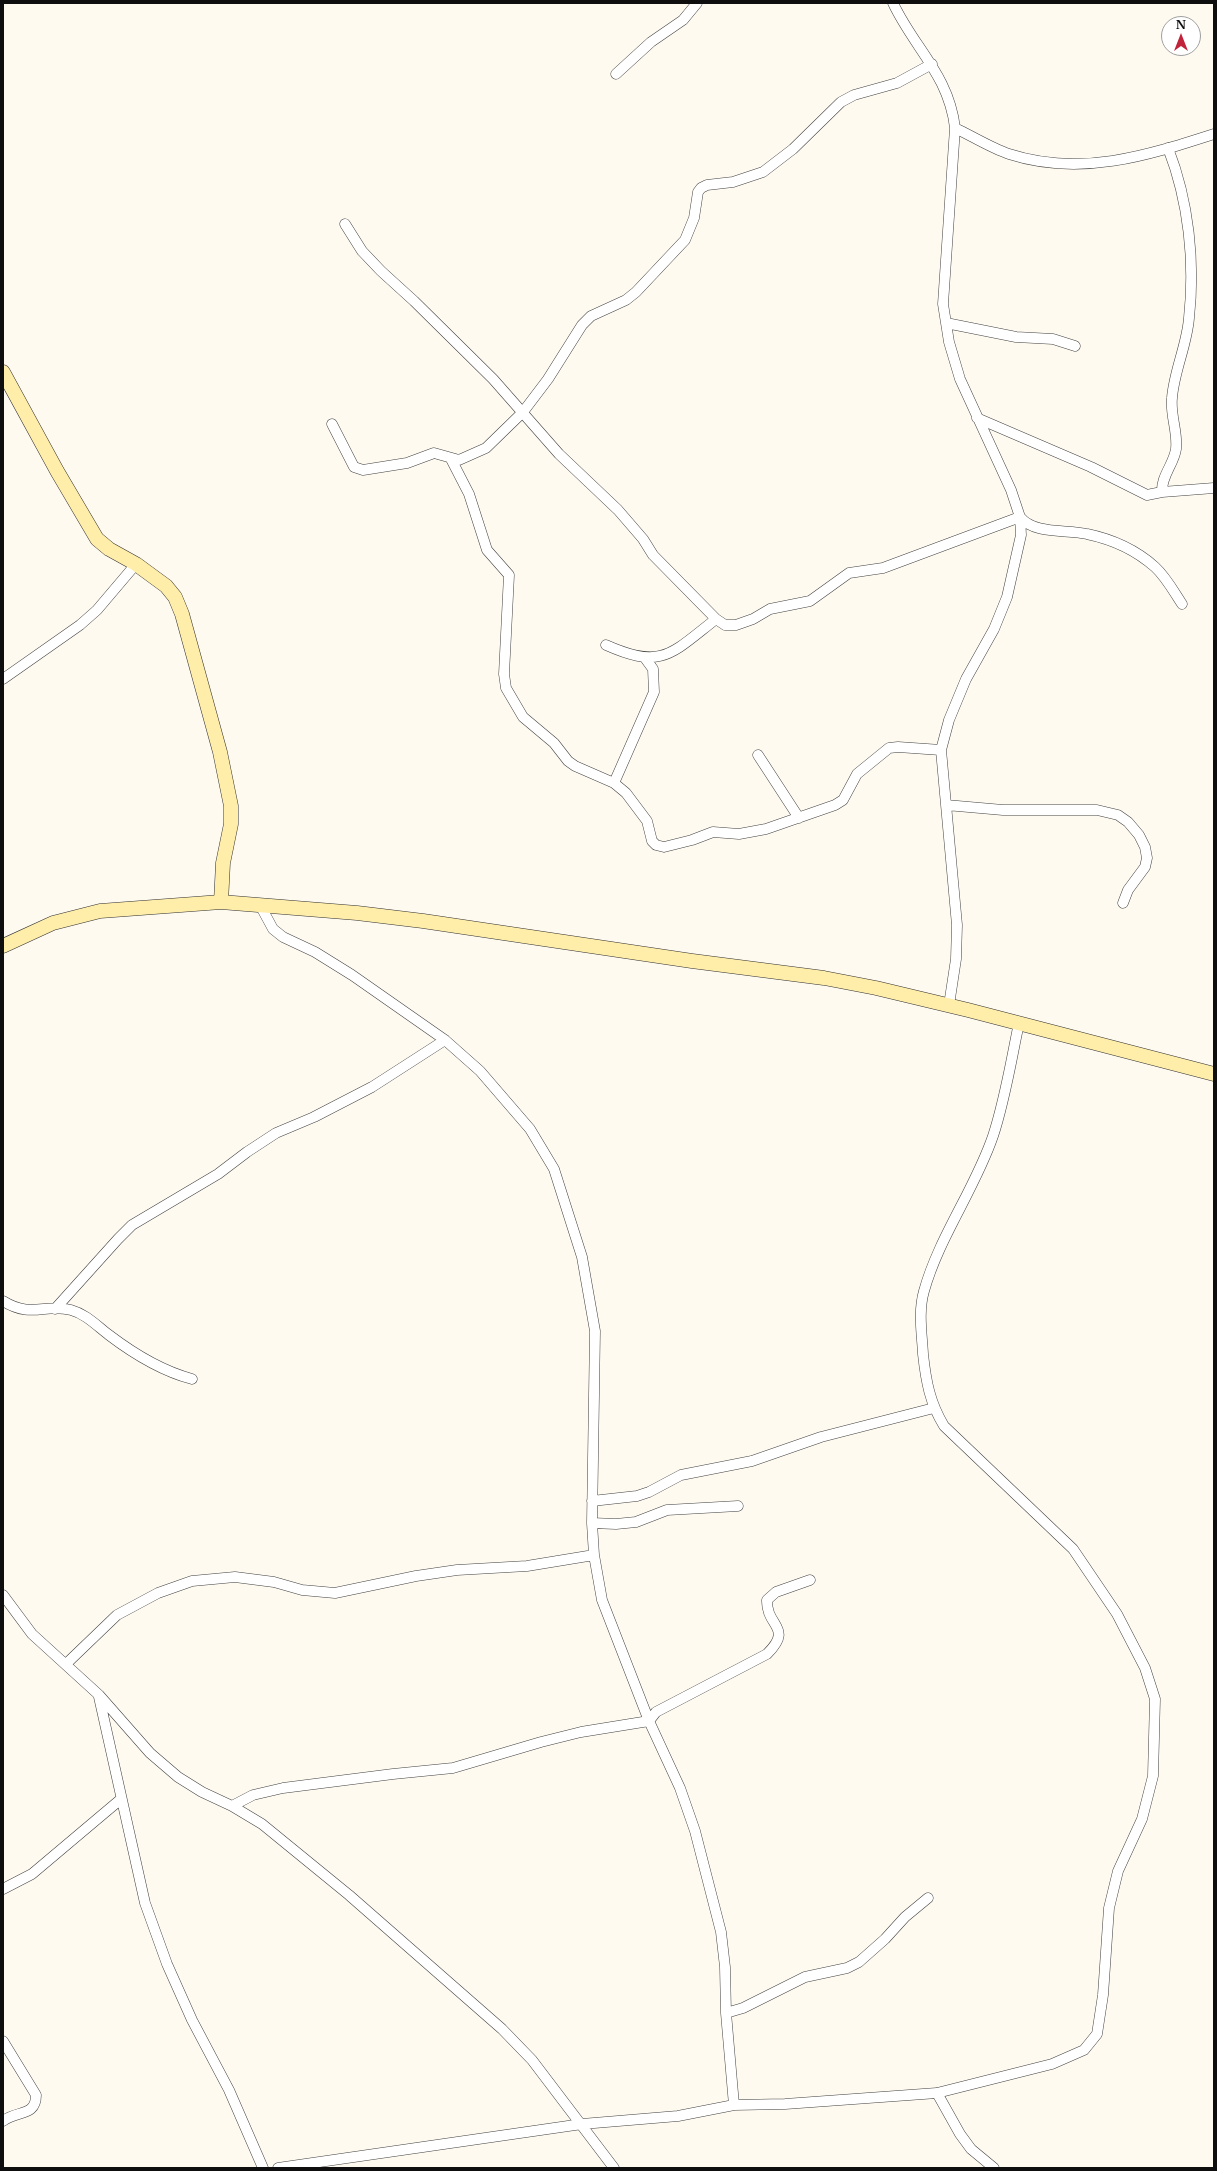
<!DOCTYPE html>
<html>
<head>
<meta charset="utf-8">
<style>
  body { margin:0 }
  #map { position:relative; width:1217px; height:2171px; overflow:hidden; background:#fffaef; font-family:"Libre Baskerville",serif }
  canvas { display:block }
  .frame { position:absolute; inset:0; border:4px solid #0e0e0e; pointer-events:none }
  .north { position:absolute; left:1161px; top:16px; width:40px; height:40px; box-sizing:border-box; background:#fff; border:1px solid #9f9f9f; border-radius:50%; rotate:0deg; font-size:11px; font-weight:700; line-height:16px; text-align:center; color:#0e0e0e }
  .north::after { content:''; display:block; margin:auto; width:14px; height:18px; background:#c1233b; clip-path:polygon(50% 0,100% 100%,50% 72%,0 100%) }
</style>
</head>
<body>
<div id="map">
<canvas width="1217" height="2171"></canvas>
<div class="frame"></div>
<div class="north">N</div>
</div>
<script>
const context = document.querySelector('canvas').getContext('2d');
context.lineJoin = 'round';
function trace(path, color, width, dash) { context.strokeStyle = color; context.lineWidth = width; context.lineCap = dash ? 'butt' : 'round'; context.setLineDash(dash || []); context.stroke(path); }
const street = new Path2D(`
  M 893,3 C 914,48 949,75 955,128 L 943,304 L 949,342 L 960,379 L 1011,490 L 1020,517 L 1021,535 L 1007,597 L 994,629 L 966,679 L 949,720 L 941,750 L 957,925 L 956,959 L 949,1005
  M 616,74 L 651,42 L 683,20 L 697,3
  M 955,128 C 972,136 991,148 1009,154 C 1080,177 1146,156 1214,134
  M 345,224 L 362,251 L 381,271 L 414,301 L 493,379 L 559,454 L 618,510 L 643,539 L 653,555 L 716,619 L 725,625 L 736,625 L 753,619 L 770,609 L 810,601 L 849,573 L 883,568 L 1020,517 C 1035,535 1066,529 1087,534 C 1111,539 1136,550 1155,567 C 1166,577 1174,592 1182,604
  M 946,323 L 1016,337 L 1053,339 L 1075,346
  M 977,418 L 1091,467 L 1147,495 L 1162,492 L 1214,488
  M 332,424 L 354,467 L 363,470 L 407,463 L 434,453 L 459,460 L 486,448 L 523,412 L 548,379 L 582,325 L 591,316 L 626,300 L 636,292 L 685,240 L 694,218 L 698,192 L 701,188 L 707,185 L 733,182 L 763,172 L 793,149 L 841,102 L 854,95 L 897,83 L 932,64
  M 451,459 L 469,494 L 487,550 L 509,575 L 504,674 L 506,688 L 523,717 L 554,743 L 568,761 L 575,766 L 614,783 L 626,793 L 647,821 L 652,841 L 656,845 L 664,847 L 692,840 L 713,832 L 739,834 L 766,829 L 835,805 L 843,800 L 857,774 L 889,748 L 898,747 L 941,750
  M 1162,492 C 1161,476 1174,464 1176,449 C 1178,432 1170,415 1172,398 C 1174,371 1187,345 1189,318 C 1195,262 1189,202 1168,148
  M 606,645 C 662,670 671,654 716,619
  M 3,679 L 80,625 L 97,610 L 136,564
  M 758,755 L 799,818
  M 614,783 L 654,692 L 653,669 L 645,658
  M 946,805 L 1003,810 L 1097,810 L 1118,815 L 1128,822 L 1139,835 L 1145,847 L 1147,858 L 1145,867 L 1128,890 L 1123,903
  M 260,905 L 273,929 L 283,937 L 315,952 L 352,975 L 445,1040 L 480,1071 L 530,1129 L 554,1169 L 582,1257 L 595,1331 L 592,1523 L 594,1555 L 602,1600 L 649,1721 L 680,1788 L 695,1831 L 721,1932 L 725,1967 L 726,2013 L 734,2105
  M 3,1301 C 32,1319 45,1303 71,1310 C 86,1314 97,1326 109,1335 C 134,1354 162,1371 192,1379
  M 55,1309 L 118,1239 L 132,1225 L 218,1174 L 247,1152 L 276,1133 L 314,1117 L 372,1087 L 445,1040
  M 592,1501 L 637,1496 L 649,1492 L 681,1475 L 752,1461 L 821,1437 L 934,1408
  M 592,1523 L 616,1524 L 636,1522 L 667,1510 L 738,1506
  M 3,1595 L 32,1634 L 99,1695 L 150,1753 L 178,1777 L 202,1792 L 232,1806 L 262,1824 L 349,1895 L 502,2029 L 532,2060 L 614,2168
  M 66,1664 L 117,1615 L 158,1593 L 192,1581 L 235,1577 L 274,1582 L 302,1590 L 335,1593 L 416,1576 L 457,1570 L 527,1566 L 594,1555
  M 99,1697 L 145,1903 L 167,1964 L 192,2020 L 229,2090 L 263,2168
  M 232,1806 L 253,1795 L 283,1788 L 393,1774 L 453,1768 L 541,1742 L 581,1732 L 649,1721 L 656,1712 L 767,1654 C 794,1627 766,1627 767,1600 L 776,1592 L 810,1580
  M 3,1889 L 32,1874 L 121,1799
  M 726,2013 L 743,2008 L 805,1977 L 847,1968 L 859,1962 L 885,1939 L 905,1917 L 928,1898
  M 3,2041 L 36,2095 C 36,2117 17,2110 3,2121
  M 937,2093 L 960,2134 L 971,2149 L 994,2168
  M 278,2168 L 582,2124 L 678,2116 L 734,2105 L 785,2104 L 937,2093 L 1052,2064 L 1084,2050 L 1097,2034 L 1103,1995 L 1109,1908 L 1118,1871 L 1142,1819 L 1153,1776 L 1155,1699 L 1145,1668 L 1117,1614 L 1073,1549 L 944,1426 C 930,1403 926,1382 923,1354 C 922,1334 918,1312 924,1291 C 939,1237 975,1189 993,1136 C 1005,1100 1011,1061 1019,1023`);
const secondary = new Path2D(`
  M 3,372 L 57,471 L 97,539 L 109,549 L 136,564 L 166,586 L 175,597 L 182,614 L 220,752 L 231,806 L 231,824 L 223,863 L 221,902
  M 3,946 L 53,923 L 100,911 L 221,902 L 357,913 L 423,921 L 692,961 L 824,978 L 876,988 L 968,1010 L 1214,1074`);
trace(street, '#414141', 11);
trace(secondary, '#303030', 15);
trace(street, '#fff', 10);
trace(secondary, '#ffedaa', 14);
</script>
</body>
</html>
